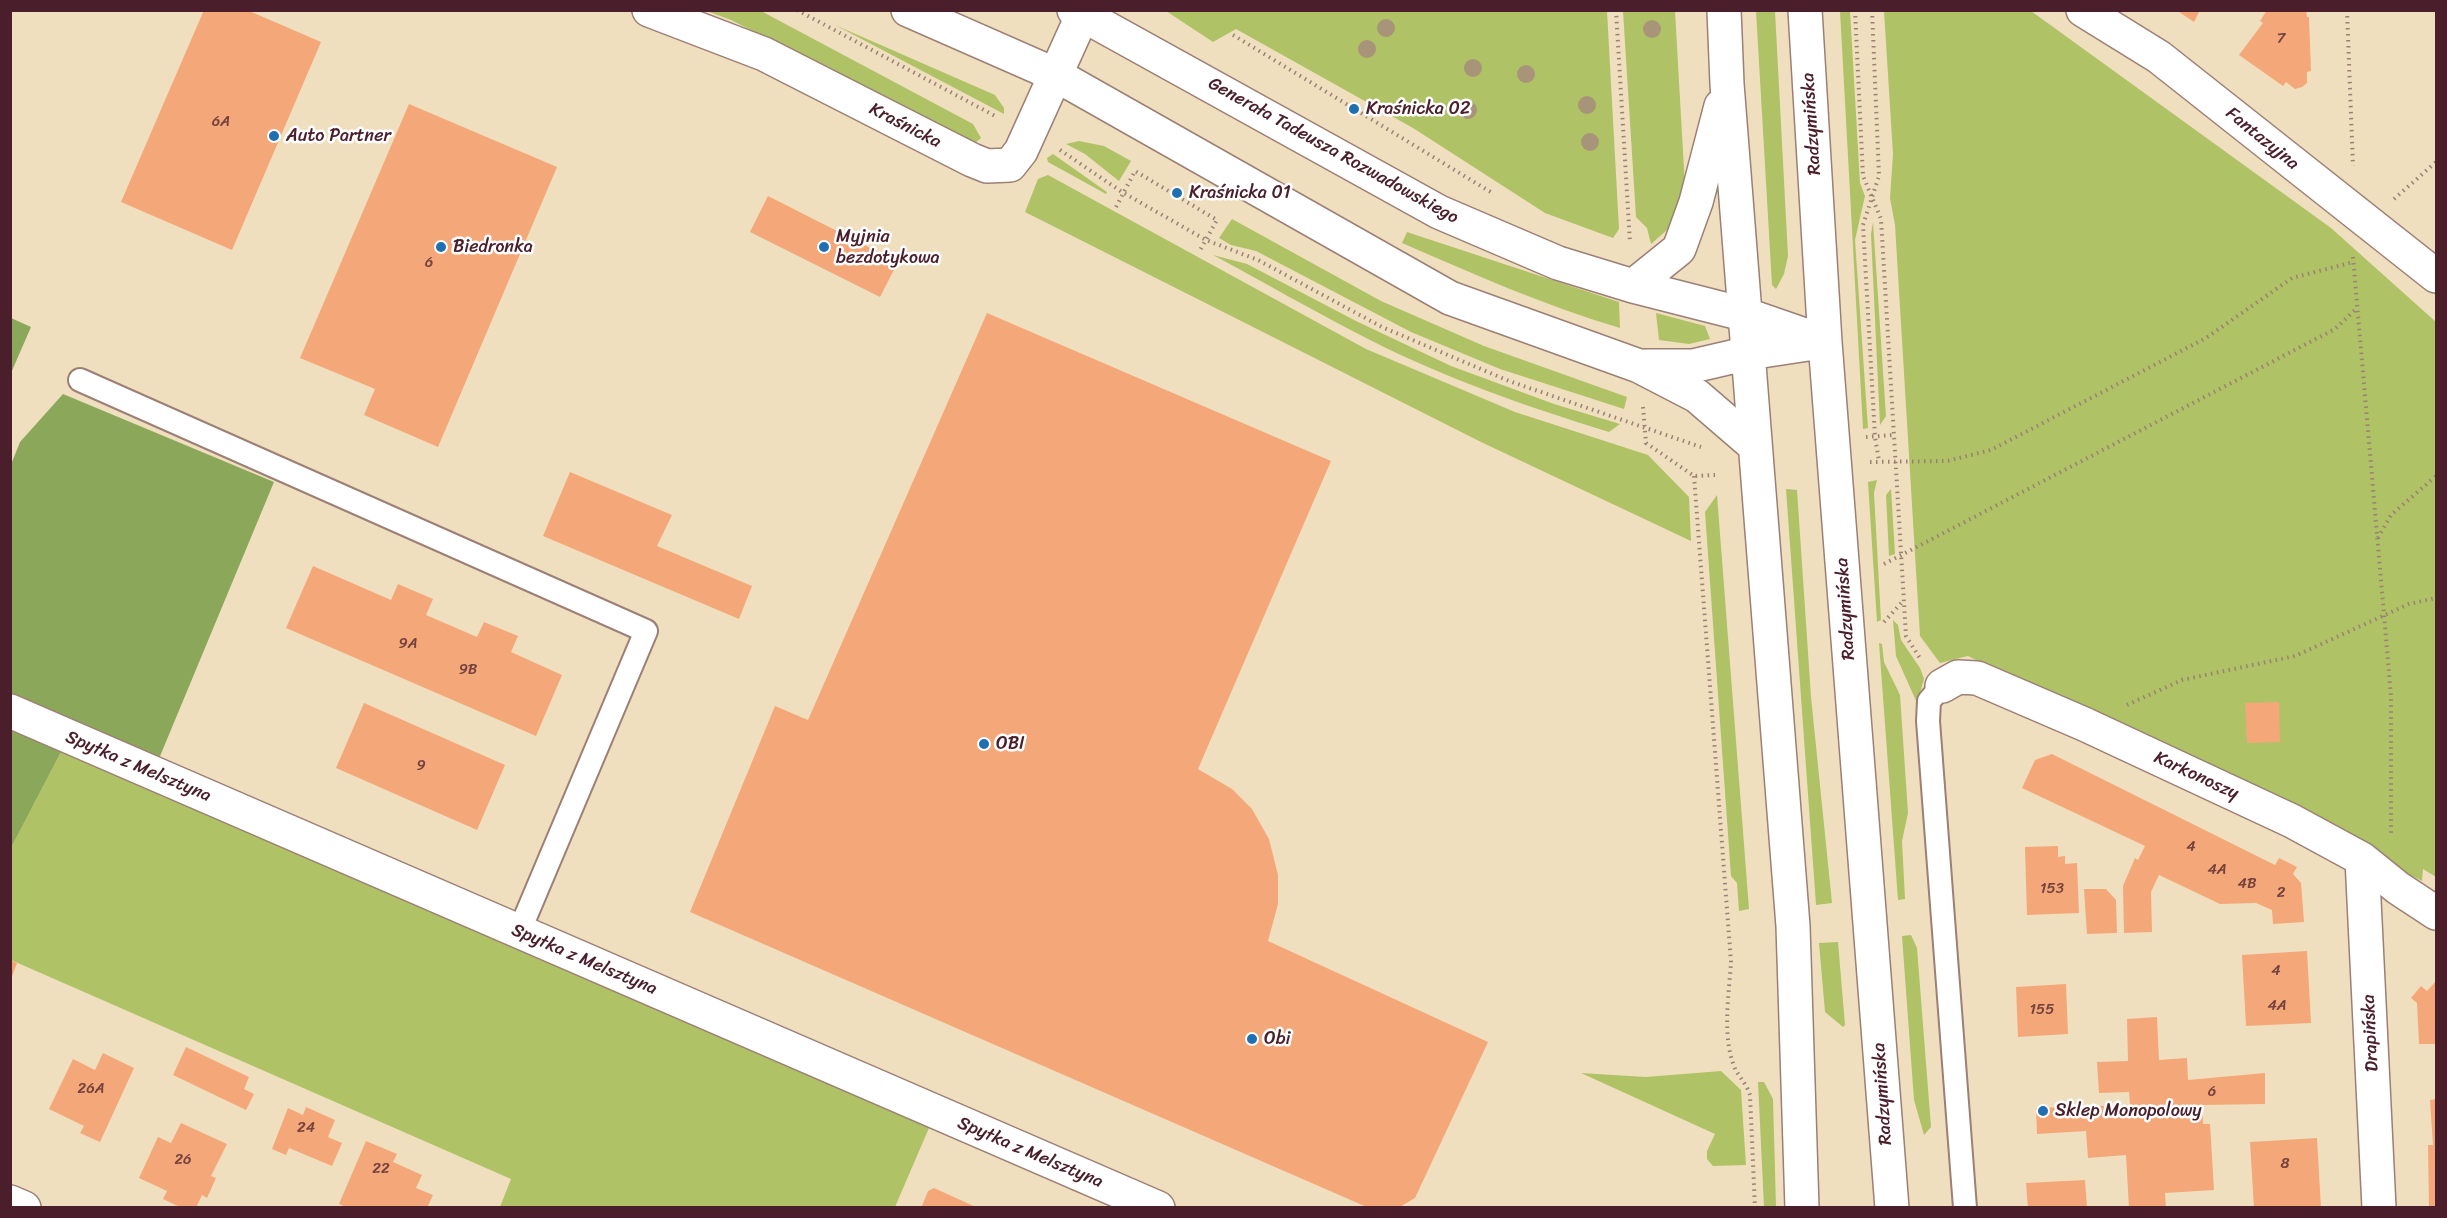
<!DOCTYPE html>
<html>
<head>
<meta charset="utf-8">
<style>
  body { margin:0 }
  #map { position:relative; width:2447px; height:1218px; overflow:hidden; background:#efdfbf; font-family:Sriracha,sans-serif }
  canvas { display:block }
  .frame { position:absolute; inset:0; border:12px solid #4a1f2b; pointer-events:none }
</style>
</head>
<body>
<div id="map">
<canvas width="2447" height="1218"></canvas>
<div class="frame"></div>
</div>
<script>
const context = document.querySelector('canvas').getContext('2d');
context.lineJoin = 'round';
function fill(path, color) { context.fillStyle = color; context.fill(path, 'evenodd'); }
function trace(path, color, width, dash) { context.strokeStyle = color; context.lineWidth = width; context.lineCap = dash ? 'butt' : 'round'; context.setLineDash(dash || []); context.stroke(path); }
function drawText(font, color, halo, rows, align = 'center') {
  context.font = font + ' Sriracha,sans-serif'; context.lineWidth = 5; context.setLineDash([]); context.textBaseline = 'middle'; context.strokeStyle = halo; context.fillStyle = color; for (const [text, x, y, turn = 0] of rows) {
    context.save(); context.translate(x, y); context.rotate((+turn || 0) * Math.PI / 180); context.textAlign = isNaN(turn) ? turn : align; if (halo) context.strokeText(text, 0, 0); context.fillText(text, 0, 0); context.restore();
  }
}
fill(new Path2D(`
  M 707,11 L 761,11 L 973,124 L 981,138 L 975,143 L 731,20 Z
  M 1166,11 L 1607,11 L 1619,229 L 1613,238 L 1545,213 L 1413,128 L 1236,29 L 1213,42 Z
  M 1623,11 L 1675,11 L 1685,187 L 1675,223 L 1651,244 L 1647,228 L 1636,217 Z
  M 1756,11 L 1775,11 L 1788,256 L 1784,274 L 1776,289 L 1772,285 Z
  M 1840,11 L 1850,11 L 1860,183 L 1865,196 L 1855,240 L 1868,428 L 1863,429 Z
  M 1884,11 L 2031,11 L 2331,228 L 2436,322 L 2436,877 L 2423,869 L 2422,881 L 1968,656 L 1940,663 L 1920,636 L 1895,225 L 1890,198 L 1893,154 Z
  M 835,25 L 995,95 L 1004,108 L 1004,114 Z
  M 1079,141 L 1104,146 L 1131,161 L 1119,181 L 1085,154 L 1066,144 Z
  M 1053,154 L 1107,192 L 1106,194 L 1048,162 L 1047,158 Z
  M 1048,175 L 1366,349 L 1515,412 L 1648,455 L 1689,497 L 1691,541 L 1481,442 L 1025,212 L 1038,179 Z
  M 1232,219 L 1381,301 L 1484,346 L 1627,397 L 1624,409 L 1500,369 L 1411,332 L 1256,251 L 1231,245 L 1219,238 Z
  M 1873,222 L 1886,416 L 1880,425 L 1871,234 Z
  M 1407,232 L 1619,302 L 1620,328 C 1545,306 1474,274 1402,243 Z
  M 1213,255 L 1247,264 L 1356,321 L 1451,366 L 1554,404 L 1620,424 L 1609,432 C 1528,407 1447,379 1370,340 C 1317,313 1265,283 1213,255 Z
  M 1656,313 L 1705,326 L 1710,339 L 1689,344 L 1659,340 Z
  M 1877,480 L 1874,493 L 1881,620 L 1877,622 L 1868,482 Z
  M 1786,489 L 1797,490 L 1811,697 L 1832,903 L 1816,905 Z
  M 1891,489 L 1895,554 L 1889,556 L 1886,495 Z
  M 1717,495 L 1749,909 L 1739,911 L 1737,883 L 1731,876 L 1705,512 Z
  M 1893,620 L 1898,625 L 1901,640 L 1920,668 L 1924,679 L 1917,703 L 1896,656 Z
  M 1879,643 L 1882,644 L 1884,662 L 1900,695 L 1908,813 L 1902,841 L 1905,899 L 1898,900 Z
  M 62,750 L 932,1121 L 895,1207 L 500,1207 L 511,1179 L 11,960 L 11,848 Z
  M 1911,935 L 1917,948 L 1931,1127 L 1924,1135 L 1914,1100 L 1902,936 Z
  M 1838,942 L 1845,1025 L 1843,1027 L 1825,1012 L 1819,943 Z
  M 1721,1071 L 1741,1090 L 1746,1165 L 1713,1166 L 1707,1159 L 1707,1151 L 1715,1134 L 1581,1073 L 1646,1077 Z
  M 1758,1082 L 1764,1082 L 1773,1099 L 1776,1207 L 1764,1207 Z`), '#afc265');
fill(new Path2D(`
  M 11,318 L 31,327 L 11,373 Z
  M 63,394 L 274,482 L 158,761 L 11,697 L 10,467 L 20,442 Z
  M 11,726 L 62,750 L 11,848 Z`), '#8ba85a');
fill(new Path2D(`
  M 204,10 L 247,10 L 321,42 L 232,250 L 121,202 Z
  M 2176,10 L 2200,10 L 2194,22 Z
  M 2267,10 L 2306,10 L 2307,17 L 2309,17 L 2311,71 L 2307,72 L 2307,83 L 2302,87 L 2295,89 L 2286,82 L 2283,86 L 2239,55 L 2263,23 L 2260,21 Z
  M 409,104 L 557,167 L 438,447 L 364,415 L 375,389 L 300,358 Z
  M 768,196 L 898,262 L 880,297 L 750,232 Z
  M 987,313 L 1331,461 L 1198,769 L 1232,789 L 1252,809 L 1269,839 L 1278,875 L 1278,904 L 1268,941 L 1488,1042 L 1415,1198 L 1398,1208 L 1369,1208 L 690,912 L 775,706 L 808,720 Z
  M 570,472 L 672,515 L 657,546 L 752,586 L 739,619 L 543,536 Z
  M 313,566 L 391,600 L 398,584 L 433,599 L 426,615 L 477,637 L 484,622 L 518,636 L 511,652 L 562,675 L 536,736 L 286,628 Z
  M 2279,702 L 2280,742 L 2247,743 L 2245,703 Z
  M 364,703 L 505,765 L 477,830 L 336,768 Z
  M 2052,754 L 2275,865 L 2279,858 L 2297,867 L 2293,874 L 2301,883 L 2304,922 L 2273,924 L 2272,910 L 2256,903 L 2220,904 L 2159,875 L 2151,892 L 2152,932 L 2124,933 L 2123,886 L 2135,858 L 2138,860 L 2145,846 L 2022,788 L 2035,760 Z
  M 2058,846 L 2058,857 L 2065,856 L 2065,864 L 2077,863 L 2079,913 L 2027,915 L 2025,847 Z
  M 2084,889 L 2106,889 L 2116,900 L 2117,933 L 2087,934 Z
  M 2307,951 L 2311,1023 L 2246,1026 L 2242,955 Z
  M 10,960 L 17,963 L 11,979 L 10,979 Z
  M 2436,981 L 2436,1044 L 2419,1044 L 2417,1003 L 2411,998 L 2421,986 L 2427,991 Z
  M 2066,984 L 2068,1034 L 2018,1037 L 2016,987 Z
  M 2157,1017 L 2159,1060 L 2187,1058 L 2188,1080 L 2265,1073 L 2265,1104 L 2202,1105 L 2203,1124 L 2210,1124 L 2214,1190 L 2165,1193 L 2166,1208 L 2129,1208 L 2126,1155 L 2088,1158 L 2086,1131 L 2037,1134 L 2036,1108 L 2130,1105 L 2129,1092 L 2099,1093 L 2097,1062 L 2128,1061 L 2127,1019 Z
  M 186,1047 L 249,1077 L 244,1089 L 254,1094 L 246,1110 L 173,1075 Z
  M 103,1053 L 134,1068 L 100,1142 L 80,1133 L 84,1126 L 49,1109 L 73,1059 L 95,1070 Z
  M 2436,1099 L 2436,1208 L 2429,1208 L 2428,1145 L 2433,1145 L 2430,1100 Z
  M 306,1107 L 335,1120 L 328,1137 L 342,1143 L 332,1166 L 289,1148 L 286,1155 L 272,1149 L 288,1108 L 303,1115 Z
  M 181,1123 L 227,1144 L 211,1176 L 216,1178 L 207,1198 L 202,1195 L 196,1208 L 182,1208 L 163,1199 L 167,1191 L 139,1178 L 158,1137 L 171,1143 Z
  M 2317,1138 L 2321,1208 L 2254,1208 L 2250,1142 Z
  M 366,1141 L 397,1154 L 393,1162 L 422,1175 L 416,1188 L 433,1195 L 427,1208 L 348,1208 L 339,1204 Z
  M 2085,1180 L 2087,1208 L 2028,1208 L 2026,1183 Z
  M 934,1188 L 978,1208 L 921,1208 L 928,1191 Z`), '#f4a879');
const lane = new Path2D(`
  M 80,380 L 646,631 L 519,932
  M 1942,686 L 1929,701 L 1928,721 L 1965,1208`);
const street = new Path2D(`
  M 649,10 L 764,54 L 972,160 L 987,166 L 1010,165 L 1021,151 L 1083,14
  M 2083,10 L 2159,57 L 2436,276
  M 1942,686 L 1958,677 L 1977,678 L 2084,724 L 2292,821 L 2362,859 L 2398,888 L 2436,913
  M 10,711 L 1158,1208
  M 2362,859 L 2379,1208
  M 10,1202 L 24,1208`);
const secondary = new Path2D(`
  M 908,10 L 1056,75 L 1450,298 L 1639,366 L 1697,396 L 1755,446
  M 1074,10 L 1439,212 L 1558,263 L 1633,286 L 1747,315 L 1825,342
  M 1724,10 L 1727,84 L 1793,926 L 1802,1208
  M 1805,10 L 1825,342 L 1892,1208
  M 1633,286 L 1679,249 L 1696,202 L 1721,106
  M 1644,366 L 1693,366 L 1749,353 L 1821,342`);
trace(lane, '#9c7f75', 26);
trace(street, '#9c7f75', 36);
trace(secondary, '#9c7f75', 36);
trace(new Path2D(`
  M 797,10 L 997,117
  M 1616,10 L 1630,243
  M 1855,10 L 1863,176 L 1881,219 L 1906,636 L 1921,660
  M 1872,10 L 1879,176 L 1863,225 L 1875,437 L 1879,461
  M 2347,10 L 2353,166
  M 1233,35 L 1494,194
  M 1060,150 L 1122,192 L 1206,240 L 1258,260 L 1382,327 L 1509,381 L 1701,447
  M 2394,199 L 2436,162
  M 1116,207 L 1135,171 L 1217,220 L 1199,252
  M 2353,257 L 2391,696 L 2391,835
  M 1643,407 L 1646,443 L 1694,476 L 1715,475
  M 1866,437 L 1894,435
  M 1870,462 L 1947,461 L 1991,450 L 2206,338 L 2292,278 L 2354,262
  M 1694,476 L 1731,962 C 1729,994 1722,1035 1734,1066 C 1738,1077 1745,1080 1750,1095 L 1755,1208
  M 2378,538 L 2391,515 L 2436,476
  M 1884,564 L 2335,329 L 2357,308
  M 1884,622 L 1903,601
  M 2127,705 L 2182,680 L 2295,656 L 2409,604 L 2436,598`), '#9c7f75', 4, [1.5, 4.5]);
trace(lane, '#fff', 22);
trace(street, '#fff', 33);
trace(secondary, '#fff', 33);
context.fillStyle = '#a89579';
for (const [x, y] of [
  [1386,28],
  [1652,29],
  [1367,49],
  [1473,68],
  [1526,74],
  [1587,105],
  [1468,110],
  [1590,142]
]) { context.beginPath(); context.arc(x, y, 9, 0, 2 * Math.PI); context.fill(); }
for (const [x, y, r, color] of [
  [1354,109,6,"#1f6fb2"],
  [274,136,6,"#1f6fb2"],
  [1177,193,6,"#1f6fb2"],
  [441,247,6,"#1f6fb2"],
  [824,247,6,"#1f6fb2"],
  [984,744,6,"#1f6fb2"],
  [1252,1039,6,"#1f6fb2"],
  [2043,1111,6,"#1f6fb2"]
]) { const dot = new Path2D(); dot.arc(x, y, r, 0, 2 * Math.PI); context.fillStyle = color; context.fill(dot); trace(dot, '#fff', 2); }
drawText('15px', '#74413e', null, [
  ["7",2281,39],
  ["6A",221,122],
  ["6",429,263],
  ["9A",408,644],
  ["9B",468,670],
  ["9",421,766],
  ["4",2191,847],
  ["4A",2217,870],
  ["4B",2247,884],
  ["153",2052,889],
  ["2",2281,893],
  ["4",2276,971],
  ["4A",2277,1006],
  ["155",2042,1010],
  ["26A",91,1089],
  ["6",2212,1092],
  ["24",306,1128],
  ["26",183,1160],
  ["8",2285,1164],
  ["22",381,1169]
]);
drawText('18px', '#4a1f2b', '#fff', [
  ["Kraśnicka 02",1366,109],
  ["Auto Partner",286,136],
  ["Kraśnicka 01",1189,193],
  ["Myjnia",836,237],
  ["bezdotykowa",836,258],
  ["Biedronka",453,247],
  ["OBI",996,744],
  ["Obi",1264,1039],
  ["Sklep Monopolowy",2055,1111]
], 'left');
drawText('18px', '#4a1f2b', '#fff', [
  ["Radzymińska",1812,124,-94],
  ["Kraśnicka",905,126,27],
  ["Fantazyjna",2262,139,39],
  ["Generała Tadeusza Rozwadowskiego",1333,151,29],
  ["Radzymińska",1846,609,-94],
  ["Spytka z Melsztyna",138,767,23],
  ["Karkonoszy",2196,776,25],
  ["Spytka z Melsztyna",584,960,23],
  ["Drapińska",2371,1033,-93],
  ["Radzymińska",1883,1094,-94],
  ["Spytka z Melsztyna",1030,1153,23]
]);
</script>
</body>
</html>
